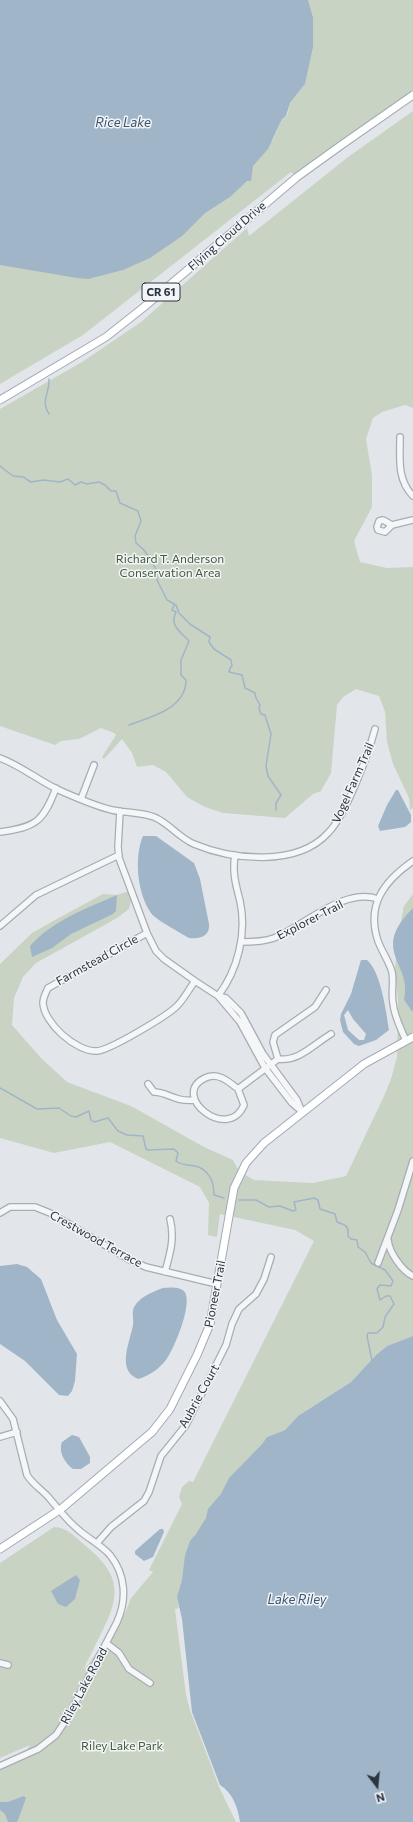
<!DOCTYPE html>
<html>
<head>
<meta charset="utf-8">
<style>
  body { margin:0 }
  #map { position:relative; width:413px; height:1822px; overflow:hidden; background:#e2e6ea; font-family:Commissioner,sans-serif }
  canvas { display:block }
  .north { position:absolute; left:357px; top:1766px; width:40px; height:40px; -webkit-text-stroke:3px #f2f4f7; paint-order:stroke; rotate:164deg; font-size:11px; font-weight:700; line-height:16px; text-align:center; color:#2b3441 }
  .north::after { content:''; display:block; margin:auto; width:14px; height:18px; background:#2b3441; clip-path:polygon(50% 0,100% 100%,50% 72%,0 100%) }
</style>
</head>
<body>
<div id="map">
<canvas width="413" height="1822"></canvas>
<div class="north">N</div>
</div>
<script>
const context = document.querySelector('canvas').getContext('2d');
context.lineJoin = 'round';
function fill(path, color) { context.fillStyle = color; context.fill(path, 'evenodd'); }
function trace(path, color, width, dash) { context.strokeStyle = color; context.lineWidth = width; context.lineCap = dash ? 'butt' : 'round'; context.setLineDash(dash || []); context.stroke(path); }
function drawText(font, color, halo, rows, align = 'center') {
  context.font = font + ' Commissioner,sans-serif'; context.lineWidth = 3; context.setLineDash([]); context.textBaseline = 'middle'; context.strokeStyle = halo; context.fillStyle = color; for (const [text, x, y, turn = 0] of rows) {
    context.save(); context.translate(x, y); context.rotate((+turn || 0) * Math.PI / 180); context.textAlign = isNaN(turn) ? turn : align; if (halo) context.strokeText(text, 0, 0); context.fillText(text, 0, 0); context.restore();
  }
}
fill(new Path2D(`
  M 308,0 L 413,0 L 413,95 L 297,177 L 291,172 L 83,335 L 0,384 L 0,265 L 273,140 L 282,119 L 287,116 L 290,103 L 305,84 L 312,49 L 313,17 Z
  M 413,111 L 413,408 L 405,405 L 382,412 L 373,418 L 366,439 L 372,475 L 372,507 L 354,541 L 360,562 L 387,568 L 413,567 L 413,808 L 410,810 L 409,798 L 393,764 L 387,742 L 385,712 L 379,696 L 356,689 L 343,697 L 337,705 L 331,773 L 321,791 L 313,794 L 285,818 L 223,813 L 205,807 L 187,797 L 166,772 L 153,765 L 137,767 L 132,753 L 122,739 L 104,759 L 102,757 L 116,735 L 114,733 L 101,728 L 79,739 L 61,741 L 55,745 L 0,726 L 0,409 L 82,362 L 141,322 L 247,228 L 249,236 L 348,157 Z
  M 129,891 L 132,896 L 129,909 L 117,918 L 36,963 L 23,977 L 14,998 L 12,1025 L 41,1058 L 67,1082 L 131,1106 L 204,1147 L 233,1160 L 239,1171 L 254,1180 L 313,1183 L 346,1176 L 384,1096 L 391,1079 L 397,1057 L 398,1001 L 395,970 L 397,941 L 404,906 L 413,894 L 413,1336 L 387,1346 L 376,1355 L 351,1382 L 298,1416 L 285,1430 L 267,1437 L 262,1444 L 240,1467 L 177,1597 L 179,1608 L 175,1609 L 186,1695 L 190,1710 L 220,1789 L 236,1822 L 0,1822 L 0,1769 L 22,1757 L 30,1745 L 0,1758 L 0,1563 L 54,1527 C 68,1527 77,1539 87,1547 C 130,1582 115,1606 94,1648 C 91,1655 85,1664 84,1670 L 126,1611 L 131,1598 L 153,1572 L 149,1570 L 182,1504 L 179,1497 L 182,1487 L 189,1481 L 193,1482 L 314,1241 L 295,1230 L 220,1214 L 217,1237 L 208,1235 L 209,1203 L 200,1187 L 110,1142 L 54,1153 L 0,1138 L 0,964 L 32,933 L 55,920 L 103,894 L 117,895 Z`), '#c9d3c4');
fill(new Path2D(`
  M 0,0 L 308,0 L 313,17 L 313,47 L 305,84 L 290,103 L 286,116 L 282,119 L 268,149 L 253,166 L 251,181 L 247,181 L 230,197 L 205,213 L 182,236 L 150,258 L 123,270 L 88,279 L 77,278 L 0,265 Z
  M 396,790 L 398,790 L 411,815 L 411,822 L 405,827 L 380,831 L 378,826 L 387,805 Z
  M 143,836 L 156,836 L 194,863 L 200,879 L 209,924 C 210,936 201,939 189,938 C 181,933 156,920 151,913 C 137,893 134,857 143,836 Z
  M 117,895 L 116,911 L 113,914 L 71,934 L 52,948 L 32,957 L 30,946 C 52,921 87,908 117,895 Z
  M 413,908 L 413,1011 L 412,1011 L 404,1000 C 413,962 369,952 413,908 Z
  M 361,960 L 367,960 C 381,972 386,1011 389,1030 L 376,1040 L 359,1046 L 354,1044 L 343,1032 L 340,1020 L 341,1014 L 351,994 ZM 348,1010 L 353,1019 L 366,1034 L 364,1040 L 359,1040 L 348,1030 L 344,1015 Z
  M 17,1264 L 27,1267 L 41,1279 L 57,1320 L 77,1354 L 75,1381 L 72,1391 L 68,1396 L 59,1395 L 25,1361 L 0,1344 L 0,1266 Z
  M 163,1288 C 169,1288 178,1286 184,1291 C 194,1302 174,1349 166,1360 C 159,1369 149,1376 138,1379 C 116,1370 130,1342 133,1325 C 134,1321 132,1314 133,1310 C 137,1298 152,1292 163,1288 Z
  M 413,1336 L 413,1822 L 240,1822 C 238,1808 233,1793 220,1785 L 192,1712 L 182,1619 L 177,1597 L 182,1580 L 185,1555 L 190,1541 L 196,1534 L 206,1518 L 208,1509 L 221,1494 L 229,1478 L 262,1444 L 267,1437 L 285,1430 L 298,1416 L 351,1382 L 376,1355 L 387,1346 Z
  M 72,1435 L 79,1437 L 90,1457 L 90,1463 L 81,1469 L 73,1469 C 65,1463 58,1452 62,1442 Z
  M 160,1529 L 163,1529 L 164,1532 L 153,1557 L 144,1561 L 135,1554 L 135,1551 Z
  M 76,1575 L 80,1580 L 75,1599 L 66,1607 L 58,1604 L 51,1591 Z
  M 24,1796 L 26,1798 L 18,1820 L 17,1822 L 8,1822 L 5,1814 L 0,1810 L 0,1802 L 8,1802 Z`), '#a0b5c7');
trace(new Path2D(`
  M 49,379 C 50,394 40,399 49,414
  M 0,466 L 13,476 L 23,477 L 31,482 L 43,480 L 60,482 L 68,479 L 75,485 L 81,482 L 87,484 L 99,482 L 105,485 L 111,491 L 116,491 L 120,503 L 138,511 L 141,521 L 135,536 L 136,543 L 143,549 L 152,561 L 156,570 L 157,580 L 167,600 L 176,605 L 179,613 L 190,624 L 210,637 L 209,642 L 214,649 L 231,660 L 232,666 L 230,668 L 229,672 L 242,675 L 245,688 L 255,693 L 256,698 L 260,705 L 259,708 L 261,714 L 265,715 L 271,734 L 266,766 L 268,776 L 281,795 L 276,803 L 276,810
  M 129,725 C 150,717 186,709 186,680 L 181,675 L 181,660 L 189,641 C 181,632 169,626 176,612 L 172,610 L 174,605
  M 0,1088 L 37,1109 L 59,1108 L 71,1116 L 76,1117 L 89,1111 L 91,1120 L 94,1122 L 108,1118 L 118,1131 L 127,1135 L 143,1136 L 146,1149 L 148,1150 L 174,1149 L 178,1153 L 176,1161 C 181,1165 188,1165 195,1166 C 209,1169 214,1182 214,1195 L 224,1198
  M 239,1200 L 256,1200 L 269,1207 L 280,1206 L 293,1211 L 296,1210 L 294,1202 L 314,1198 L 318,1200 L 320,1209 L 335,1214 L 337,1222 C 346,1225 349,1226 348,1236 L 351,1239 L 357,1240 L 358,1247 L 365,1252 L 371,1263 L 385,1270 L 393,1281 L 391,1286 L 380,1285 L 377,1289 L 380,1300 L 386,1296 L 390,1296 L 394,1304 L 385,1317 L 383,1327 L 377,1333 L 368,1333 L 367,1336 L 372,1361`), '#a0b5c7', 1.5);
const minor = new Path2D(`
  M 400,437 C 400,459 397,480 413,496
  M 392,525 L 383,520 L 379,521 L 377,527 L 378,530 L 385,532 L 392,525 L 413,520
  M 0,758 C 22,766 40,782 61,791 C 77,798 95,806 112,810 C 126,813 140,812 154,817 C 169,823 179,838 194,844 C 232,860 297,867 328,833 C 346,815 368,755 375,729
  M 81,799 L 94,765
  M 120,811 L 118,847 L 119,858 L 147,933 L 156,951 L 164,959 L 195,981 L 218,996 L 226,998 L 241,1013 L 263,1054 L 297,1100 L 302,1112
  M 0,832 C 36,827 43,822 56,788
  M 0,926 L 36,895 L 119,855
  M 147,933 L 48,988 C 46,993 43,997 43,1003 C 44,1023 76,1052 97,1051 C 110,1050 167,1016 177,1006 C 184,999 189,989 195,981
  M 241,942 C 252,942 263,942 274,938 C 304,926 344,887 378,899
  M 326,990 L 315,1007 L 275,1035 L 273,1042 L 278,1059 C 299,1062 314,1044 331,1034
  M 218,996 C 238,970 247,933 240,901 C 236,885 232,873 235,855
  M 218,996 L 240,1022 L 265,1068 L 292,1103 L 300,1110
  M 406,1041 C 401,1029 394,1016 393,1003 C 391,993 394,983 392,972 C 389,961 382,952 378,941 C 366,905 384,881 413,861
  M 148,1084 L 154,1092 C 168,1092 174,1102 194,1100
  M 238,1089 C 228,1081 218,1072 205,1078 C 169,1095 228,1143 244,1105 L 238,1089 L 278,1059
  M 0,1213 L 10,1207 L 35,1207 L 50,1213 L 130,1260 L 146,1267 L 217,1284
  M 388,1240 C 389,1252 402,1271 413,1276
  M 378,1263 L 398,1210 L 413,1161
  M 165,1272 C 170,1254 175,1238 170,1219
  M 0,1401 L 13,1419 L 27,1475 C 33,1485 43,1490 50,1499 C 60,1511 69,1523 81,1532 C 91,1540 102,1546 110,1555 C 126,1575 127,1600 117,1622 L 68,1717 L 56,1735 L 38,1749 L 0,1766
  M 0,1437 L 17,1432
  M 97,1543 L 111,1527 L 144,1501 L 149,1492 L 161,1456 L 186,1425 L 226,1345 L 232,1324 L 239,1309 L 256,1294 L 264,1279 L 271,1257
  M 106,1643 L 119,1653 L 129,1669 L 150,1683
  M 0,1663 L 8,1665`);
const major = new Path2D(`
  M 0,400 L 106,337 L 144,307 L 297,177 L 340,146 L 413,95
  M 0,1549 L 61,1509 L 152,1432 L 170,1409 L 197,1355 L 210,1324 L 234,1188 L 246,1163 L 264,1143 L 364,1064 L 413,1037`);
trace(minor, '#a7adb4', 8);
trace(major, '#a2abb5', 9);
trace(minor, '#f5f6f8', 5.5);
trace(major, '#fff', 7);
for (const [x, y, w] of [
  [161,292,38]
]) { const box = new Path2D(); box.roundRect(x - w / 2, y - 9, w, 18, 3); context.fillStyle = '#f2f4f7'; context.fill(box); trace(box, '#2b3441', 1); }
drawText('bold 11px', '#2b3441', null, [
  ["CR 61",161,292]
]);
drawText('12px', '#2b3441', '#f2f4f7', [
  ["Flying Cloud Drive",227,236,-41],
  ["Vogel Farm Trail",353,783,-66],
  ["Explorer Trail",310,920,-27],
  ["Farmstead Circle",97,960,-29],
  ["Crestwood Terrace",96,1239,29],
  ["Pioneer Trail",215,1294,-79],
  ["Aubrie Court",199,1396,-61],
  ["Riley Lake Road",84,1686,-62]
]);
drawText('12px', '#415c3a', '#f2f4f7', [
  ["Richard T. Anderson",170,559],
  ["Conservation Area",170,573],
  ["Riley Lake Park",122,1746]
]);
drawText('italic 13px', '#385472', '#f2f4f7', [
  ["Rice Lake",123,123],
  ["Lake Riley",297,1600]
]);
</script>
</body>
</html>
